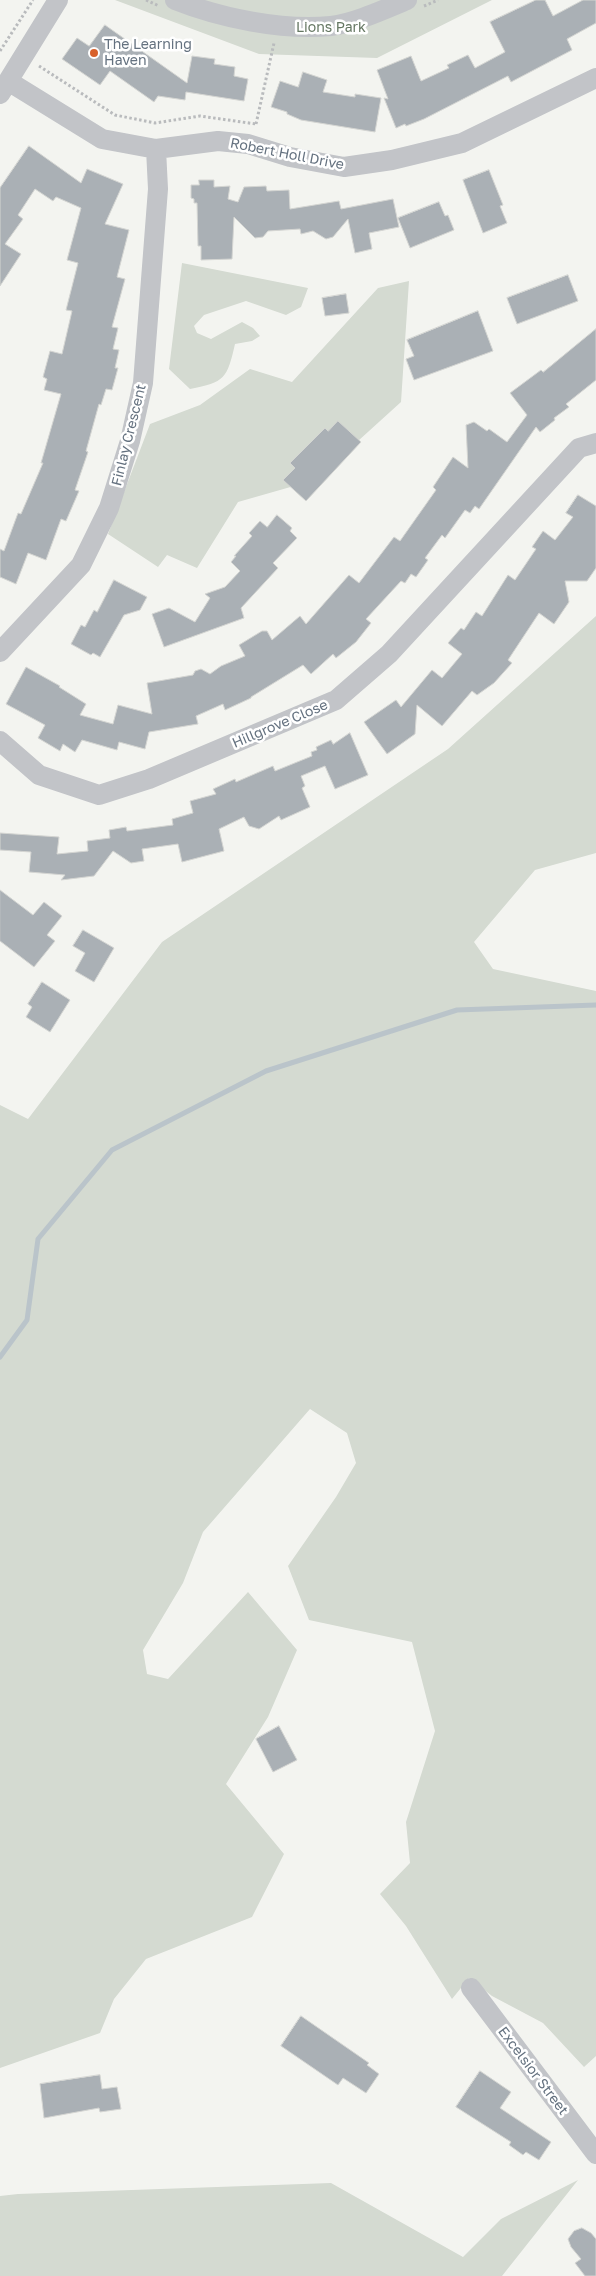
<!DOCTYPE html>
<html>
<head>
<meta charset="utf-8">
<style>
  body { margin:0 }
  canvas { display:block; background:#f3f4f0 }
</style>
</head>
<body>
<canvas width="596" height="2276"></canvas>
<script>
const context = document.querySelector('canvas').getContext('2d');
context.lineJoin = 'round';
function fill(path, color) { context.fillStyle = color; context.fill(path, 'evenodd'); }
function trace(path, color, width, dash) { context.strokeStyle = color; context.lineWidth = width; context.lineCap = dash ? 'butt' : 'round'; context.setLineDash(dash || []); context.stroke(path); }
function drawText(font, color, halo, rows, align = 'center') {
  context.font = font + ' "Golos Text",sans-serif'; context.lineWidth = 5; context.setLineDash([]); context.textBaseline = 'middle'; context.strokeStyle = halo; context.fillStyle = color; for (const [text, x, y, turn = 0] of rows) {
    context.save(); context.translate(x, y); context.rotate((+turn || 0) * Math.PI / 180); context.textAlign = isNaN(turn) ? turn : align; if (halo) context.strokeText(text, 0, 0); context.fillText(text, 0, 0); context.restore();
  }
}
fill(new Path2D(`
  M 115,0 L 492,0 L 377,58 L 259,54 Z
  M 182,263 L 308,288 L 301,307 L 286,315 L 246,301 L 204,315 L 194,326 L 197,333 L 211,339 L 242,322 L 253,328 L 260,336 L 252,341 L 235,344 C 227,379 225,382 190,389 L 169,369 Z
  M 409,281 L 401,402 L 315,480 L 238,502 L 197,568 L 167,555 L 158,567 L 108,534 L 150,424 L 200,405 L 250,369 L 292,382 L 378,288 Z
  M 596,616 L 596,853 L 535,870 L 474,942 L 493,969 L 596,991 L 596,2056 L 584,2067 L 543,2023 L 492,1996 L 469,1978 L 452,1999 L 406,1926 L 380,1894 L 410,1863 L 406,1822 L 435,1731 L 412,1642 L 309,1620 L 288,1566 L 336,1497 L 356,1463 L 347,1433 L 310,1409 L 203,1532 L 183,1583 L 143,1650 L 147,1674 L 168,1679 L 248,1592 L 297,1650 L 268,1717 L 226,1784 L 284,1854 L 252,1917 L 146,1959 L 114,1999 L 100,2033 L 0,2068 L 0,1105 L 28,1119 L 162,942 L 448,749 Z
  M 578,2180 L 502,2276 L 0,2276 L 0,2196 L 18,2194 L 331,2183 L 463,2257 L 501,2219 Z`), '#d4dad1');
trace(new Path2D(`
  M 0,1357 L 27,1320 L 38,1239 L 112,1150 L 266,1071 L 457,1010 L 596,1005`), '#bac4ca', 5);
const building = new Path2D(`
  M 536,0 L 545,0 L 553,16 L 583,0 L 596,0 L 596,23 L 567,39 L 572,50 L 511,82 L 508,76 L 424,119 L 406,126 L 405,124 L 396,128 L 384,98 L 388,99 L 377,70 L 411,56 L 421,81 L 449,68 L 447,65 L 468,55 L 475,68 L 505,52 L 490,22 Z
  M 105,25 L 187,83 L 192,56 L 215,59 L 214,64 L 235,67 L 234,76 L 248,79 L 244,101 L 186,92 L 185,100 L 158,96 L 154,102 L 110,71 L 100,85 L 62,59 L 77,38 L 89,46 Z
  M 303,72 L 327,80 L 323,92 L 355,97 L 355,94 L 381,98 L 375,132 L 301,120 L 287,114 L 287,112 L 271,107 L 280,81 L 298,87 Z
  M 29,146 L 81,183 L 87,169 L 123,184 L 105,224 L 129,230 L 117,277 L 125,279 L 112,327 L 118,328 L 113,349 L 119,350 L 115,368 L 118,368 L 112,390 L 106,389 L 101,405 L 99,404 L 86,451 L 88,452 L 75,490 L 79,491 L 66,521 L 61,519 L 46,560 L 28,553 L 16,584 L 0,577 L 0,549 L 4,551 L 18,513 L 21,514 L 43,463 L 41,463 L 61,394 L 44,390 L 47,379 L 43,377 L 50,351 L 62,354 L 72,311 L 66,310 L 78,263 L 67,260 L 81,208 L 56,197 L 53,201 L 35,189 L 18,215 L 23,219 L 5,244 L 21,254 L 0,286 L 0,188 Z
  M 489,170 L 503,205 L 500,206 L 507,223 L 483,233 L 463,180 Z
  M 199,180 L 214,180 L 214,187 L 230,186 L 228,199 L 238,202 L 244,187 L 266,186 L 267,191 L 289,190 L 290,209 L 339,201 L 341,209 L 393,199 L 399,227 L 369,233 L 372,249 L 355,253 L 348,219 L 333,237 L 326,239 L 313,231 L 301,234 L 300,229 L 268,231 L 263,237 L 255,238 L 234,217 L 232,259 L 201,260 L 201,246 L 198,246 L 197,203 L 194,203 L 194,199 L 191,198 L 191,185 L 199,185 Z
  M 439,202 L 445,216 L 448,215 L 454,230 L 410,248 L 398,218 Z
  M 568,275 L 578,301 L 517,324 L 507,298 Z
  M 346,294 L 349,313 L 325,316 L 322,298 Z
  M 478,311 L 493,351 L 414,380 L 406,359 L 414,356 L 407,340 Z
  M 596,329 L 596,380 L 566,404 L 569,407 L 554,418 L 555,420 L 540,432 L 536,427 L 479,509 L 475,506 L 470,513 L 465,510 L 445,538 L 442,535 L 425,558 L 428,560 L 416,577 L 411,574 L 405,583 L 401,581 L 366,619 L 371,623 L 356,642 L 336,658 L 333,654 L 311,674 L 303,665 L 251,697 L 251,698 L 225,710 L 223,704 L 196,716 L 198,724 L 149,732 L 145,749 L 119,742 L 117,750 L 82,740 L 75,752 L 63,744 L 60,751 L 38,738 L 45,725 L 6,704 L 26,667 L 60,686 L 59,687 L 86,704 L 80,715 L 113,724 L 118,705 L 152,714 L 147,683 L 193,675 L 195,671 L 201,669 L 210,674 L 221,666 L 245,656 L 239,645 L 262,631 L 267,631 L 272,640 L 300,616 L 306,624 L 349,575 L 359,583 L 394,537 L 400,541 L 436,490 L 433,487 L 453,457 L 468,468 L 466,425 L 474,422 L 487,431 L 489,429 L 507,442 L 527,415 L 510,393 L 541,370 L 543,372 Z
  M 338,421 L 361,442 L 306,501 L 283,480 L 295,468 L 290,463 L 325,428 L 328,431 Z
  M 578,495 L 596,506 L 596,568 L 587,581 L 565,581 L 569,602 L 554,624 L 539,613 L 508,660 L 512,663 L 494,683 L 477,695 L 472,691 L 442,726 L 417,705 L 415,734 L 387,754 L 364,722 L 396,700 L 401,707 L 432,670 L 442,678 L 462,654 L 448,643 L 461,628 L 464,630 L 476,612 L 482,616 L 508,575 L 515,580 L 536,549 L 532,547 L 543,531 L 555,540 L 573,517 L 566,513 Z
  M 277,515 L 292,528 L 290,531 L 297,538 L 273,563 L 278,568 L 241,608 L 244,618 L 164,647 L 152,614 L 169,608 L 195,622 L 210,598 L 205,594 L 225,587 L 240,571 L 231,562 L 236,556 L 234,556 L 252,536 L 249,533 L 260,521 L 267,527 Z
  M 114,580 L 147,597 L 140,610 L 124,615 L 100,657 L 93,653 L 91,655 L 71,644 L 81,625 L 85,627 L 94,610 L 97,612 Z
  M 350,733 L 368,775 L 335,789 L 325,766 L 301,776 L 305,786 L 302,788 L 310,807 L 281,820 L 279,816 L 259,829 L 249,826 L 244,817 L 219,829 L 224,851 L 182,862 L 178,844 L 142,849 L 144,861 L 131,863 L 113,851 L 94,876 L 61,880 L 65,875 L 29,872 L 31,852 L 0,850 L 0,833 L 59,837 L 57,854 L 88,851 L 87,841 L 110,838 L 109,830 L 126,827 L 127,831 L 173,825 L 172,819 L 193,813 L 190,801 L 216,794 L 213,789 L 235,779 L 236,782 L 273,766 L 275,771 L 312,756 L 311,752 L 317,750 L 316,747 L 331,740 L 333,744 Z
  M 0,890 L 33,915 L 44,902 L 62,916 L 47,935 L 55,941 L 34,967 L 0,941 Z
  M 83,930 L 114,948 L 94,982 L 75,971 L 85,953 L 73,946 Z
  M 42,982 L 70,1000 L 50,1032 L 26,1017 L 32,1007 L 28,1004 Z
  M 279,1726 L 297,1760 L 273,1772 L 256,1739 Z
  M 301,2016 L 369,2063 L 367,2065 L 379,2074 L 366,2093 L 343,2078 L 338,2085 L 281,2046 Z
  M 480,2071 L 511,2092 L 500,2108 L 551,2142 L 539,2160 L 526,2152 L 523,2155 L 509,2145 L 511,2142 L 456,2107 Z
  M 100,2075 L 102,2089 L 117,2087 L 121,2109 L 100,2112 L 99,2108 L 44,2118 L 40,2084 Z
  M 582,2228 L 591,2233 L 596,2239 L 596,2276 L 585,2276 L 575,2263 L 581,2259 L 571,2247 L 568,2239 L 574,2231 Z`);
fill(building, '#aab0b5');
trace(building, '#d4d5d2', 1);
trace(new Path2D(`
  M 146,0 L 159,6
  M 424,6 L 438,0
  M 0,51 L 33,0
  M 39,66 L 115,115 L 155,123 L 200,116 L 256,124
  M 256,124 L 274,43`), '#b9bbbd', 3, [2.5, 2.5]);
trace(new Path2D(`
  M 175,0 C 220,18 283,31 331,26 C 355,23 385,9 407,0
  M 8,81 L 102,139 L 156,149 L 218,141 L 248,144 L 290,157 L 344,167 L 392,160 L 462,143 L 596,78
  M 0,94 L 58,0
  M 0,652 L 81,565 L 109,508 L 130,441 L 143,383 L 158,189 L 156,149
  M 0,741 L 39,775 L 99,795 L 149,779 L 336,700 L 389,654 L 579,448 L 596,443
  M 471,1988 L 596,2154`), '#c2c4c8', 20);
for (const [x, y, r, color] of [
  [94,53,5,"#d8612b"]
]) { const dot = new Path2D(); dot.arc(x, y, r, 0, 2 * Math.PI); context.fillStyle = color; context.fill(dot); trace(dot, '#fff', 2); }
drawText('14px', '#657762', '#fff', [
  ["Lions Park",331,28]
]);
drawText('14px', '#64717f', '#fff', [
  ["The Learning",104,45],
  ["Haven",104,61]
], 'left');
drawText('14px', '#64717f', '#fff', [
  ["Robert Holl Drive",287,154,11],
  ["Finlay Crescent",129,435,-76],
  ["Hillgrove Close",280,724,-23],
  ["Excelsior Street",533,2071,53]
]);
</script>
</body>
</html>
